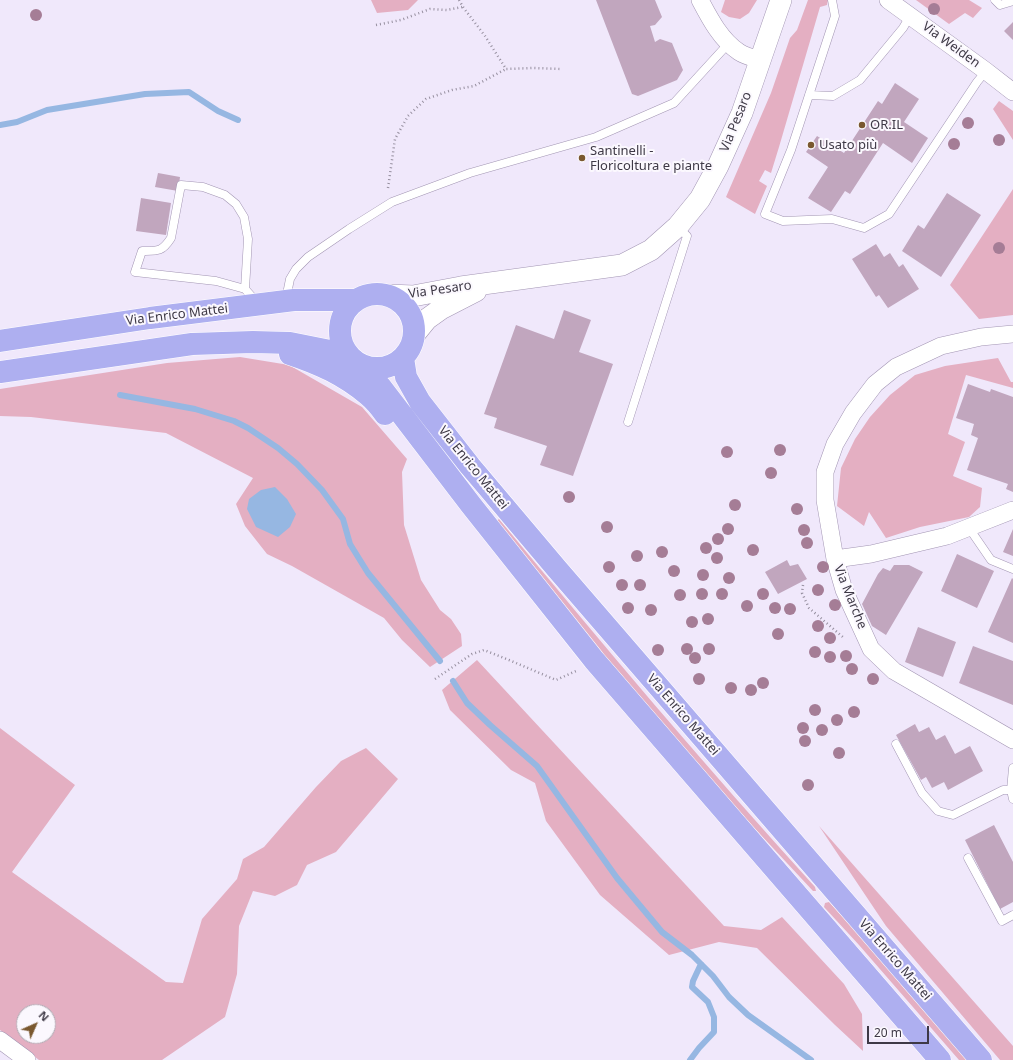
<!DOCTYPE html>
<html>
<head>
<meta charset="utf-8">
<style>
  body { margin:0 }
  #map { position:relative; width:1013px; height:1060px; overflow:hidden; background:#f0e8fb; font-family:"Noto Sans",sans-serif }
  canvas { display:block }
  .north { position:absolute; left:16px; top:1004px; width:40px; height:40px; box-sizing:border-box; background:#fbf8fe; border:1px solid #afacb4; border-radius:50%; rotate:45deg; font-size:11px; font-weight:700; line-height:16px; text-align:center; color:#3e3946 }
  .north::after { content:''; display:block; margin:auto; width:14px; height:18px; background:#7a582f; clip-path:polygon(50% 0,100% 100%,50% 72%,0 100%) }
  .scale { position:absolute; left:867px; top:1026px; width:62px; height:18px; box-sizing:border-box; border:2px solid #3e3946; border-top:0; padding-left:5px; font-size:12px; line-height:14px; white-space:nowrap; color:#3e3946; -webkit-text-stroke:3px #fbf8fe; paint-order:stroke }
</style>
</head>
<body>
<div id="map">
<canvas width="1013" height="1060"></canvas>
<div class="north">N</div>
<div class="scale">20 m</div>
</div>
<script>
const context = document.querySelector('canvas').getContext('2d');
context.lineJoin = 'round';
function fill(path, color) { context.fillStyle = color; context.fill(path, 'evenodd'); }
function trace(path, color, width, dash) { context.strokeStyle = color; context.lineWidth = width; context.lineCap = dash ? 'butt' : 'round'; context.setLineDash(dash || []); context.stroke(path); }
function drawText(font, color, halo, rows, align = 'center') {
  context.font = font + ' "Noto Sans",sans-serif'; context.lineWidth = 4; context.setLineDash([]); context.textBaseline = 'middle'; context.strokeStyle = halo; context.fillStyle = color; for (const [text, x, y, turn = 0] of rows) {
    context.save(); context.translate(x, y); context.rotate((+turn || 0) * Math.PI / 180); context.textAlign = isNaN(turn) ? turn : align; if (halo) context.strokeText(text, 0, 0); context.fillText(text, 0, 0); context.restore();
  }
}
fill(new Path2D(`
  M 371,0 L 418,0 L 408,10 L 377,13 Z
  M 725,0 L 757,0 L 749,13 L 740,19 L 729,17 L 721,12 Z
  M 808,0 L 828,0 L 827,5 L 820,7 L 779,147 L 771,173 L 765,170 L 759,181 L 767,186 L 755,214 L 726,197 L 771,93 L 790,38 L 797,30 Z
  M 916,0 L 969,0 L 982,8 L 973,18 L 965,13 L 949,24 Z
  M 999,101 L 1013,111 L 1013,140 L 993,109 Z
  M 1013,189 L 1013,315 L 979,319 L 950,285 Z
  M 240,357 L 289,365 L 362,407 L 407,459 L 402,472 L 404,525 L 421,580 L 440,610 L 451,619 L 461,634 L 462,646 L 430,667 L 402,640 L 384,618 L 292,566 L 267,554 L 245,526 L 236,504 L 253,478 L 166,433 L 31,417 L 0,416 L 0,389 L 167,363 Z
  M 998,358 L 1011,382 L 1013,382 L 1013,388 L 966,375 L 948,434 L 965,442 L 953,476 L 982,488 L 980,507 L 969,517 L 920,527 L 886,538 L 869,512 L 864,526 L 837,506 L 841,468 L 855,439 L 870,417 L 890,395 L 915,375 L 945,366 Z
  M 499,519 C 602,644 706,767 815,887 L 816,891 L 813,891 L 746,819 L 662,723 L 581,628 L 495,522 Z
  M 477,660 L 724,926 L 761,930 L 782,917 L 844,984 L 862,1014 L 863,1051 L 835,1025 L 757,948 L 719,942 L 669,955 L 600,895 L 546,821 L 535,783 L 511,770 L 450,710 L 442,690 Z
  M 0,728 L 75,785 L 12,872 L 166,982 L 183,983 L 202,919 L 237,879 L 243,859 L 264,847 L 316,787 L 341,761 L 366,748 L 398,779 L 336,852 L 307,865 L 297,885 L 275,896 L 253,891 L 239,926 L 237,974 L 225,1017 L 162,1060 L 39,1060 L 0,1030 ZM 24,1012 L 48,1012 L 48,1036 L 24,1036 Z
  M 819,826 L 1013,1046 L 1013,1060 L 1000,1060 L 886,926 Z
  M 829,902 L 860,936 L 967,1060 L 959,1060 L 859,945 L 824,907 L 825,903 Z`), '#e4afc2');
fill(new Path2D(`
  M 275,487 L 287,499 L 296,514 L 290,527 L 278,537 L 256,527 L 247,509 L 249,499 L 261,490 Z`), '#96b7e2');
trace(new Path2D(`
  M 0,125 L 17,122 L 47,110 L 145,94 L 189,92 L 218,111 L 238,120
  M 120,395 L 195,409 L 234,421 L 248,428 L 278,448 L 297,464 L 322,490 L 343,519 L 350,544 L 368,573 L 440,661
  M 453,681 L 467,703 L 490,725 L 537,766 L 617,878 L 662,932 L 692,955 L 713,976 L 729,997 L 748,1015 L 811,1060
  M 690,1060 L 699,1048 L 714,1032 L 714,1017 L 708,1002 L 692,987 L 693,981 L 701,964`), '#96b7e2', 6);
fill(new Path2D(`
  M 596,0 L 655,0 L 662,17 L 655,25 L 650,26 L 655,42 L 660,39 L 672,43 L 683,70 L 677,80 L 638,96 L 632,94 Z
  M 1013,22 L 1013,40 L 1004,31 Z
  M 895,83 L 919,99 L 904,122 L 928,138 L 912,163 L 883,143 L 850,194 L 845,191 L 831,212 L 808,198 L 828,167 L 806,152 L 817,136 L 844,153 L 878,101 L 882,104 Z
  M 158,173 L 180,177 L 178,191 L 155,187 Z
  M 947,193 L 981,215 L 941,277 L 902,251 L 918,225 L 924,229 Z
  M 141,198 L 171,203 L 166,235 L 136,231 Z
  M 876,244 L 884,257 L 890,253 L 899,267 L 903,264 L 919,289 L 888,308 L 879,295 L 876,297 L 852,259 Z
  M 564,310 L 591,320 L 579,352 L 613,364 L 573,476 L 540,465 L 547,446 L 494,428 L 497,418 L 484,414 L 516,325 L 554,339 Z
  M 968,384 L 990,392 L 991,389 L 1013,397 L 1013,492 L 1006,489 L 1008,484 L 967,470 L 978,438 L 971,435 L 974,424 L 956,418 Z
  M 1013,529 L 1013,556 L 1003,552 Z
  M 957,554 L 994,571 L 977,608 L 941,591 Z
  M 787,560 L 790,566 L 798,564 L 807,579 L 778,594 L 765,572 Z
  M 894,565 L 909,565 L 923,572 L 886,635 L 872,626 L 862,604 L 878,574 L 883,568 L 890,571 Z
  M 1012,578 L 1013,579 L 1013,643 L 988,632 Z
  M 918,627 L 956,642 L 943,677 L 905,662 Z
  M 973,646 L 1013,661 L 1013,705 L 959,683 Z
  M 915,724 L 919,732 L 929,727 L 936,740 L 945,735 L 955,754 L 970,746 L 983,771 L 948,790 L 944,782 L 932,788 L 926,777 L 921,780 L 896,735 Z
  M 994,825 L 1013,862 L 1013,902 L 1000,909 L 965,840 Z`), '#c1a6be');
const service = new Path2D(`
  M 832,0 L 835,16 L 791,150 L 765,214 L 783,221 L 832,219 L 864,228 L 889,214 L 977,82 L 986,71
  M 995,0 L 1000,5 L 1013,1
  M 809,95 L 833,96 L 860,80 L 903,28 L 910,16
  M 245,289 L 248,239 L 244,217 L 236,204 L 225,195 L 203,187 L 181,185 L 171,238 C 162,252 158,251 142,251 L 135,272 L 216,281 L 245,289 L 253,298 L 254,303
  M 286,299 L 290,279 L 296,269 L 308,257 L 349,229 L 392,202 L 470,173 L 596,137 L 674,103 L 728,44
  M 628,422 L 687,236 L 678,227
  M 969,528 L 991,560 L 1013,569
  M 896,744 L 922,793 L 938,811 L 953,815 L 1003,790 L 1011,790
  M 1013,768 L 1011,790 L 1013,799
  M 968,858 L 1002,921 L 1013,915`);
const minor = new Path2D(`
  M 700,0 C 710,19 721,40 739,52 C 745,56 753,58 760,60
  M 888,0 L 986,71 L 1013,92
  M 1013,334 L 981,337 L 941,346 L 896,367 L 875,384 L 853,413 L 835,444 L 825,472 L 825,500 L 835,559 L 844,590 L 871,649 L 894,671 L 1013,740
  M 835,559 L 871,554 L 947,536 L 1013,510
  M 0,1040 L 27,1060`);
const tertiary = new Path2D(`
  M 389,295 L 413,296 L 461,287 L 622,265 L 651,250 L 678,226 L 700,199 L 718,166 L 742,113 L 781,0
  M 414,335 L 427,319 L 441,309 L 476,291`);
const primary = new Path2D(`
  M340 331a37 37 0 1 1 74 0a37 37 0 1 1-74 0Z
  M 0,341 L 150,318 L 294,300 L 355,300
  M 290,354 C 320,364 344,375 368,395 C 374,400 380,407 385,414
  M 403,358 L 406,377 L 420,402 L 470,466 L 557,569 L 981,1060
  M 359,364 L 380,386 L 471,505 L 594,660 L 940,1060
  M 0,372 L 192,344 L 253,342 L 290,343 L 330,351 L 349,357`);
trace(service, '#a295b3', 9);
trace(minor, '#a295b3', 18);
trace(tertiary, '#a295b3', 22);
trace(primary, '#fff', 23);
trace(new Path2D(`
  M 459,0 L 463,7 L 485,36 L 506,69 L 533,68 L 562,69
  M 376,25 L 401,20 L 430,9 L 447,10 L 462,7
  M 388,188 L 395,139 L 408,116 L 426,99 L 452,90 L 474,86 L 506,69
  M 803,585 L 802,593 L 809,608 L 844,638
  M 435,679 L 472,654 L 484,650 L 509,660 L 556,680 L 576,671`), '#968f9f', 2.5, [1, 3]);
trace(service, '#fff', 8);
trace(minor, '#fff', 17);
trace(tertiary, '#fff', 21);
trace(primary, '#aeaff0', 22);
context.fillStyle = '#a57d96';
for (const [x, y] of [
  [934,9],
  [36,15],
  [968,123],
  [999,140],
  [954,144],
  [999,248],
  [780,450],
  [727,452],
  [771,473],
  [569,497],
  [735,505],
  [797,509],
  [607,527],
  [728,529],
  [804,530],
  [718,539],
  [807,543],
  [706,548],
  [753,550],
  [662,552],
  [637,556],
  [717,558],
  [609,567],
  [823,567],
  [674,571],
  [703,575],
  [729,578],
  [622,585],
  [640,585],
  [818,590],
  [702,594],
  [722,594],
  [763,594],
  [680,595],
  [835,605],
  [747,606],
  [628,608],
  [775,608],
  [790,609],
  [651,610],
  [708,619],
  [692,622],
  [818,626],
  [778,634],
  [830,638],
  [687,649],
  [709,649],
  [658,650],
  [815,652],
  [846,656],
  [830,657],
  [695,658],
  [852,669],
  [699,679],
  [873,679],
  [763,683],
  [731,688],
  [751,690],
  [815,710],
  [854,712],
  [837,720],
  [803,728],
  [822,730],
  [805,741],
  [839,753],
  [808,785]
]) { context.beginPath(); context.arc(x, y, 6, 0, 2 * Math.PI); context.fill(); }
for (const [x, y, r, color] of [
  [862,125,4,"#7a582f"],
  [811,145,4,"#7a582f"],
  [582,158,4,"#7a582f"]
]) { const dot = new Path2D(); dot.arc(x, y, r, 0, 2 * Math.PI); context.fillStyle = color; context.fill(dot); trace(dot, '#fbf8fe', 1.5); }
drawText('13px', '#3e3946', '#fbf8fe', [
  ["Via Weiden",951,45,36],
  ["Via Pesaro",736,122,-68],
  ["Via Pesaro",440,290,-8],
  ["Via Enrico Mattei",177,315,-7],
  ["Via Enrico Mattei",473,468,51],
  ["Via Marche",850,597,68],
  ["Via Enrico Mattei",683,715,49],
  ["Via Enrico Mattei",895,960,49]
]);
drawText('13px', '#3e3946', '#fbf8fe', [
  ["OR.IL",870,125],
  ["Usato più",819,145],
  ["Santinelli -",590,151],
  ["Floricoltura e piante",590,166]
], 'left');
</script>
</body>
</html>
